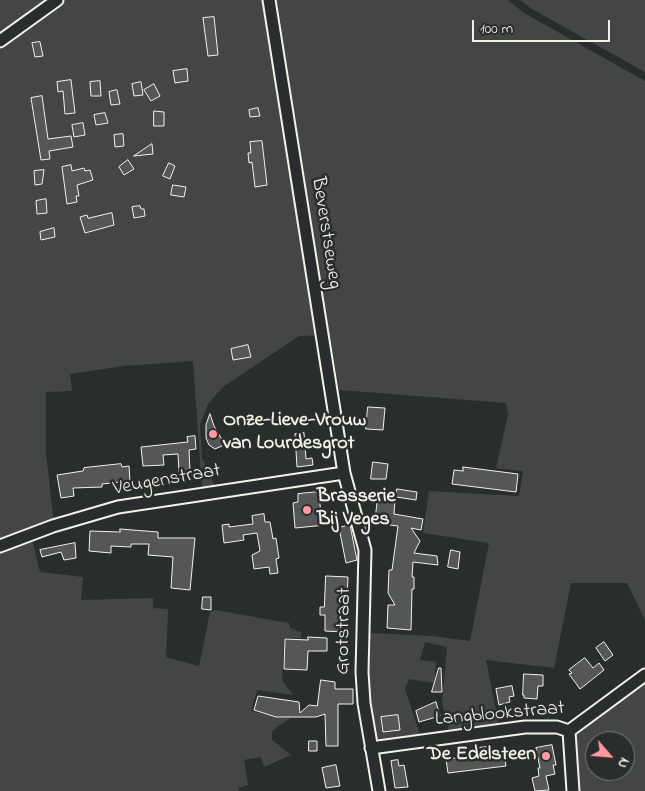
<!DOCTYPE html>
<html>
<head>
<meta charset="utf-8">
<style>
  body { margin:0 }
  #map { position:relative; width:645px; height:791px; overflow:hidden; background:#2a2d2e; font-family:"Indie Flower",sans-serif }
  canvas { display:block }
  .north { position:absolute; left:585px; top:731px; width:50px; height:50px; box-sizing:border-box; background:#2a2d2e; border:1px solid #7b7b78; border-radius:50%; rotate:117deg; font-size:14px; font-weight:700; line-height:20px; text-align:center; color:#f4f1e8 }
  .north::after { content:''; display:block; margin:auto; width:18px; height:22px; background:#ff9aa2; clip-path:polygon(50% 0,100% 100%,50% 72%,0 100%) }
  .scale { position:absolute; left:472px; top:20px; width:138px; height:22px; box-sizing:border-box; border:2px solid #f4f1e8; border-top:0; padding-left:6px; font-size:15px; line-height:18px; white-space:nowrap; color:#f4f1e8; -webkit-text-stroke:4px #2a2d2e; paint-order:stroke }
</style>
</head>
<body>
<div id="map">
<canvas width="645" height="791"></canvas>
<div class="north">N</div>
<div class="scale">100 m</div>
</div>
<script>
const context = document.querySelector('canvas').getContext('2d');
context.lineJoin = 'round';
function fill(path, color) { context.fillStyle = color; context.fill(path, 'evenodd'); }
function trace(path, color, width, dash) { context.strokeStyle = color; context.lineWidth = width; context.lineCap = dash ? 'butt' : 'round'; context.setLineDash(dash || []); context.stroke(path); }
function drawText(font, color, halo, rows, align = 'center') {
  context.font = font + ' "Indie Flower",sans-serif'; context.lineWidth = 5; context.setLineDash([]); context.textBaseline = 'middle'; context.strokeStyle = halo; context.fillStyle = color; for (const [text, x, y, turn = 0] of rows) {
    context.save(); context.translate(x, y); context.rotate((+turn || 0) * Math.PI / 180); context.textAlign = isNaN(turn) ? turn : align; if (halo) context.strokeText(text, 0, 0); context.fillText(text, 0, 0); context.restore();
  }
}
fill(new Path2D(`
  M 0,0 L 49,0 L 0,35 Z
  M 66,0 L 508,0 L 524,13 L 645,81 L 645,620 L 627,583 L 571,583 L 554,668 L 486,660 L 499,725 L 449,732 L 442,702 L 447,647 L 425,642 L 420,660 L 436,662 L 434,683 L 409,679 L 405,689 L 421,738 L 376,743 L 369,685 L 370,633 L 432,636 L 470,641 L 489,543 L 423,533 L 429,491 L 519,496 L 523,471 L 496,468 L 508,415 L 506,403 L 339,390 L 330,335 L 299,336 L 223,387 L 208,404 L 200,424 L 202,458 L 215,486 L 202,489 L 193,361 L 124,366 L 70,374 L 72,391 L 46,392 L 46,454 L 54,523 L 0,541 L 0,46 Z
  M 520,0 L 645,0 L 645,72 L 532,9 Z
  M 32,539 L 40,572 L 83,577 L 81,600 L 153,598 L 153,608 L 168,609 L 166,657 L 199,666 L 210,612 L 215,610 L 289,623 L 290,628 L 301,632 L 301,638 L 284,638 L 282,680 L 293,695 L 257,690 L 251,711 L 280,718 L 292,717 L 272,731 L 272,740 L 291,755 L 264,767 L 261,757 L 244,760 L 248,785 L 238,788 L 239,791 L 0,791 L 0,553 Z
  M 645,681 L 645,791 L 580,791 L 574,737 L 577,732 ZM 595,741 L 625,741 L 625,771 L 595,771 Z`), '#444645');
const building = new Path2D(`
  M 214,17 L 218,55 L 208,56 L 203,18 Z
  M 40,42 L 43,56 L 35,57 L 32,43 Z
  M 187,69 L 188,81 L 175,83 L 173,71 Z
  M 71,80 L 75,113 L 65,114 L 63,91 L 58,92 L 57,82 Z
  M 100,81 L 101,96 L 91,96 L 90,82 Z
  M 141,82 L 143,95 L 134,96 L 132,84 Z
  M 154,84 L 160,96 L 151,101 L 144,90 Z
  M 117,90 L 120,104 L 111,105 L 109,92 Z
  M 42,96 L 48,139 L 71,136 L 73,147 L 49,151 L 50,159 L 41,160 L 31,98 Z
  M 258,108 L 260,116 L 250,117 L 249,110 Z
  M 154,111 L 164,112 L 164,126 L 154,126 Z
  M 105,113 L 108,123 L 96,125 L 94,115 Z
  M 83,123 L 85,135 L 74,137 L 72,125 Z
  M 123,134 L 124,146 L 115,147 L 114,135 Z
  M 262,141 L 267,185 L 255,187 L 252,162 L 249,163 L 248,153 L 251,153 L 250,142 Z
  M 152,144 L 153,154 L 134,156 Z
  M 128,160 L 134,169 L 124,175 L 119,167 Z
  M 169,163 L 175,166 L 170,179 L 163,176 Z
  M 71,165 L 72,171 L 84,168 L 85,171 L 90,170 L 93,180 L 77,185 L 79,196 L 76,196 L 77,202 L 67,204 L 62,167 Z
  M 44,170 L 42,184 L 35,185 L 34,171 Z
  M 173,185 L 186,187 L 184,197 L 171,195 Z
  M 46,199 L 47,213 L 37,214 L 36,201 Z
  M 140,206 L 141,209 L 144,209 L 145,216 L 134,218 L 132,207 Z
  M 112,213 L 114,225 L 85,233 L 80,217 L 87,215 L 88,218 Z
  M 54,228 L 55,237 L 41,240 L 40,232 Z
  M 248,345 L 251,357 L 233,360 L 231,349 Z
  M 368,407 L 385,408 L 383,430 L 366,429 Z
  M 210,414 L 214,426 L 221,438 L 231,442 L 215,449 L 209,445 L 206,438 L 206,425 Z
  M 304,433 L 306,459 L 312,458 L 313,465 L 297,467 L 295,434 Z
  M 195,436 L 196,449 L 189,450 L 190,472 L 179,472 L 178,454 L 163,455 L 164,465 L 143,466 L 141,447 L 188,442 L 187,437 Z
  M 373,462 L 388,464 L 386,479 L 371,479 Z
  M 121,464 L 122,467 L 129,466 L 130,481 L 102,484 L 102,487 L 73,488 L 74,496 L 61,498 L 57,475 L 83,471 L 84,468 Z
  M 463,467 L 518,474 L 516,492 L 452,484 L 454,470 L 463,471 Z
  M 397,489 L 417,492 L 416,500 L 396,497 Z
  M 319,492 L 321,516 L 325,516 L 326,525 L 295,528 L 293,503 L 298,502 L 298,494 Z
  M 378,498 L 395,500 L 394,514 L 423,519 L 421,530 L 411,528 L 420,541 L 414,553 L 437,556 L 438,565 L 413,562 L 412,577 L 414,577 L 414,589 L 412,589 L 411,630 L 387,628 L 388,605 L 395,605 L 388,593 L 389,570 L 392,570 L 398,526 L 375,523 Z
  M 264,514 L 265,522 L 270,522 L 273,539 L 276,538 L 279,558 L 276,559 L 278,573 L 270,574 L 269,567 L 254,569 L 252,555 L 260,551 L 257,533 L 243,535 L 244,540 L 224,543 L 222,525 L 229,524 L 229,527 L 253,524 L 252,516 Z
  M 350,525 L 357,560 L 346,563 L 339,528 Z
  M 120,529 L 158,532 L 158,538 L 195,538 L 190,590 L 171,588 L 173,557 L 148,555 L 149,544 L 131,544 L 131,547 L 111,546 L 111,553 L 89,551 L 90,531 L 120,532 Z
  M 75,543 L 76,558 L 64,560 L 61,552 L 42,557 L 40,550 Z
  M 451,550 L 460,552 L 458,569 L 448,567 Z
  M 326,576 L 348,577 L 347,600 L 341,600 L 340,622 L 343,622 L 343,632 L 325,631 L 325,615 L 320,615 L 320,607 L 324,607 Z
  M 203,597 L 211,597 L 211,610 L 202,609 Z
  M 308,637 L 327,638 L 327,651 L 308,651 L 307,670 L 284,669 L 285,639 L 308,640 Z
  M 604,642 L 613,655 L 605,661 L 596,648 Z
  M 585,658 L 593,668 L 599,663 L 604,670 L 580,689 L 569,674 L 572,673 L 569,670 Z
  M 439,668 L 441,668 L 442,692 L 432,692 Z
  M 524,674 L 543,675 L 543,686 L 538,686 L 537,699 L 524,698 L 524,695 L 523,695 Z
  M 321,680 L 335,682 L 335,689 L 353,689 L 353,704 L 338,704 L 338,746 L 326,746 L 325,714 L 316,717 L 276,717 L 254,710 L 258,696 L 299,702 L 300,713 L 309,705 L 317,706 Z
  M 512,686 L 514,696 L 509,697 L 510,702 L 499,705 L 496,689 Z
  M 436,702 L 440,716 L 419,722 L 416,711 Z
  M 398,715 L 400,730 L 383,732 L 381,717 Z
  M 309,741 L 317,741 L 317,751 L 309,751 Z
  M 552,745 L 556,765 L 553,765 L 555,774 L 546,776 L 549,790 L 535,791 L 532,778 L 539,776 L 538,768 L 540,768 L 536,748 Z
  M 487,747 L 488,755 L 504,752 L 506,766 L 448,773 L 446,759 L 479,756 L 478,748 Z
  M 398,760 L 399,766 L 404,765 L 408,787 L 395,788 L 391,761 Z
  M 336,765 L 340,786 L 326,788 L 322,768 Z`);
fill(building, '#555756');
trace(building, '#f4f1e8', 1);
const minor = new Path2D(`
  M 269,0 L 344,473 L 365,550 L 362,672 L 364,703 L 379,791
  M 0,41 L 57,0
  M 0,546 L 53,526 L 118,507 L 344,473
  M 569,731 L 645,675
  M 569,731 L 573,791
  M 371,748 L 525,727 L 557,727 L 569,731`);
trace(minor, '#f4f1e8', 15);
trace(minor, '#2a2d2e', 11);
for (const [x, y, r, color] of [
  [213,434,5,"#ff9aa2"],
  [307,510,5,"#ff9aa2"],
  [546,756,5,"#ff9aa2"]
]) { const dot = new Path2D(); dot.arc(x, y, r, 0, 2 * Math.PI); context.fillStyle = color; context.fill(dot); trace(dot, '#2a2d2e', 2); }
drawText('20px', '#f4f1e8', '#2a2d2e', [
  ["Beverstseweg",325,233,81],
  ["Veugenstraat",167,481,-10],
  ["Grotstraat",345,631,-89],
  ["Langblookstraat",500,715,-5]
]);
drawText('bold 20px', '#f4f1e8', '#2a2d2e', [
  ["Onze-Lieve-Vrouw",223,422],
  ["van Lourdesgrot",223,445],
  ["Brasserie",317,498],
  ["Bij Veges",317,521],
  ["De Edelsteen",536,756,"right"]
], 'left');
</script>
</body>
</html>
